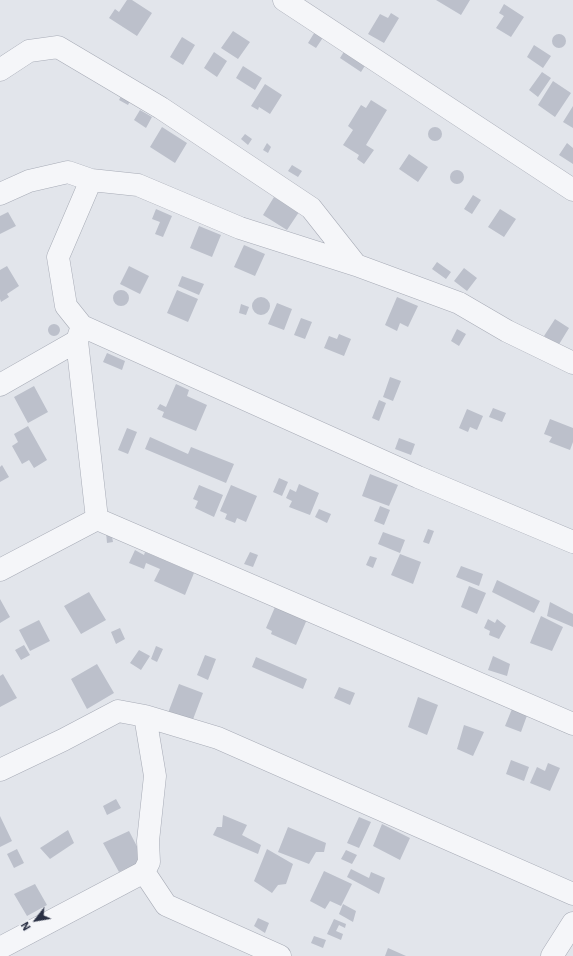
<!DOCTYPE html>
<html>
<head>
<meta charset="utf-8">
<style>
  body { margin:0 }
  #map { position:relative; width:573px; height:956px; overflow:hidden; background:#e2e5eb; font-family:"IBM Plex Sans",sans-serif }
  canvas { display:block }
  .north { position:absolute; left:16px; top:900px; width:40px; height:40px; -webkit-text-stroke:3px #f2f4f8; paint-order:stroke; rotate:239deg; font-size:11px; font-weight:700; line-height:16px; text-align:center; color:#2a3044 }
  .north::after { content:''; display:block; margin:auto; width:14px; height:18px; background:#2a3044; clip-path:polygon(50% 0,100% 100%,50% 72%,0 100%) }
</style>
</head>
<body>
<div id="map">
<canvas width="573" height="956"></canvas>
<div class="north">N</div>
</div>
<script>
const context = document.querySelector('canvas').getContext('2d');
context.lineJoin = 'round';
function fill(path, color) { context.fillStyle = color; context.fill(path, 'evenodd'); }
function trace(path, color, width, dash) { context.strokeStyle = color; context.lineWidth = width; context.lineCap = dash ? 'butt' : 'round'; context.setLineDash(dash || []); context.stroke(path); }
fill(new Path2D(`
  M 127,0 L 132,0 L 152,13 L 137,36 L 109,18 L 115,9 L 119,12 Z
  M 436,0 L 470,0 L 461,15 Z
  M 504,4 L 524,17 L 511,37 L 496,28 L 504,16 L 499,13 Z
  M 391,13 L 399,18 L 384,43 L 368,34 L 380,14 L 388,18 Z
  M 316,30 L 324,36 L 316,48 L 308,43 Z
  M 233,31 L 250,42 L 238,59 L 221,48 Z
  M552 41a7 7 0 1 1 14 0a7 7 0 1 1-14 0Z
  M 182,37 L 195,45 L 183,65 L 170,57 Z
  M 534,45 L 551,56 L 543,68 L 527,57 Z
  M 345,50 L 366,64 L 361,72 L 340,58 Z
  M 214,52 L 227,61 L 217,77 L 204,68 Z
  M 243,66 L 262,78 L 255,90 L 236,78 Z
  M 542,72 L 551,78 L 538,97 L 529,90 Z
  M 553,81 L 571,93 L 555,117 L 538,105 Z
  M 265,84 L 282,95 L 270,114 L 259,107 L 258,110 L 251,106 Z
  M 124,90 L 133,95 L 128,105 L 119,100 Z
  M 371,100 L 387,110 L 366,145 L 374,150 L 364,164 L 357,159 L 359,155 L 343,145 L 353,130 L 348,126 L 361,105 L 366,108 Z
  M 573,106 L 573,128 L 563,122 Z
  M 140,110 L 152,117 L 146,128 L 134,120 Z
  M428 134a7 7 0 1 1 14 0a7 7 0 1 1-14 0Z
  M 162,127 L 187,143 L 175,163 L 150,147 Z
  M 245,134 L 252,139 L 248,145 L 241,139 Z
  M 267,143 L 271,147 L 268,153 L 263,150 Z
  M 567,143 L 573,148 L 573,164 L 559,155 Z
  M 409,154 L 428,167 L 418,182 L 399,169 Z
  M 292,165 L 302,171 L 298,177 L 288,171 Z
  M450 177a7 7 0 1 1 14 0a7 7 0 1 1-14 0Z
  M 473,195 L 481,200 L 472,214 L 464,209 Z
  M 274,197 L 299,212 L 287,230 L 263,215 Z
  M 156,209 L 172,216 L 163,237 L 155,234 L 160,222 L 152,219 Z
  M 500,209 L 516,219 L 504,237 L 488,227 Z
  M 8,212 L 16,226 L 0,234 L 0,216 Z
  M 199,226 L 221,235 L 212,257 L 190,248 Z
  M 244,245 L 265,254 L 255,276 L 234,267 Z
  M 437,262 L 451,272 L 446,279 L 432,269 Z
  M 7,266 L 19,286 L 7,294 L 9,297 L 1,302 L 0,299 L 0,270 Z
  M 129,266 L 149,276 L 140,294 L 120,284 Z
  M 464,268 L 477,278 L 467,291 L 454,281 Z
  M 182,276 L 204,284 L 199,295 L 178,286 Z
  M113 298a8 8 0 1 1 16 0a8 8 0 1 1-16 0Z
  M 177,290 L 198,299 L 188,322 L 167,313 Z
  M 397,297 L 418,306 L 408,327 L 400,323 L 397,331 L 385,325 Z
  M252 306a9 9 0 1 1 18 0a9 9 0 1 1-18 0Z
  M 277,303 L 292,309 L 284,330 L 268,324 Z
  M 241,304 L 249,307 L 246,315 L 239,313 Z
  M 301,318 L 312,322 L 305,339 L 294,335 Z
  M 555,319 L 569,328 L 558,346 L 544,336 Z
  M48 330a6 6 0 1 1 12 0a6 6 0 1 1-12 0Z
  M 457,329 L 466,334 L 459,346 L 451,341 Z
  M 339,334 L 351,339 L 344,356 L 324,348 L 329,336 L 337,339 Z
  M 107,353 L 125,361 L 122,370 L 103,362 Z
  M 390,377 L 401,381 L 393,401 L 383,397 Z
  M 176,384 L 189,390 L 187,396 L 207,405 L 196,431 L 162,417 L 164,412 L 157,409 L 160,404 L 166,407 Z
  M 34,386 L 48,412 L 28,423 L 14,397 Z
  M 379,400 L 386,403 L 379,421 L 372,418 Z
  M 493,408 L 506,413 L 502,422 L 489,417 Z
  M 467,409 L 483,416 L 477,430 L 470,427 L 468,432 L 459,428 Z
  M 550,419 L 573,428 L 573,442 L 570,450 L 549,442 L 552,437 L 544,434 Z
  M 28,426 L 47,460 L 34,468 L 29,460 L 22,464 L 12,446 L 18,442 L 14,434 Z
  M 127,428 L 137,432 L 128,454 L 118,450 Z
  M 150,437 L 188,454 L 191,447 L 234,464 L 226,483 L 145,449 Z
  M 399,438 L 415,444 L 411,455 L 395,449 Z
  M 2,465 L 9,477 L 0,482 L 0,467 Z
  M 370,474 L 398,485 L 389,506 L 362,496 Z
  M 279,478 L 288,482 L 282,496 L 273,492 Z
  M 299,484 L 319,493 L 310,515 L 289,507 L 292,501 L 286,498 L 290,489 L 296,492 Z
  M 199,485 L 223,495 L 214,517 L 195,508 L 198,501 L 193,499 Z
  M 231,485 L 257,496 L 246,522 L 237,518 L 235,523 L 225,519 L 227,514 L 220,511 Z
  M 380,506 L 390,510 L 384,525 L 374,521 Z
  M 319,509 L 331,514 L 327,523 L 315,517 Z
  M 428,529 L 434,531 L 429,544 L 423,542 Z
  M 111,531 L 113,542 L 107,543 L 106,532 Z
  M 383,532 L 405,540 L 400,553 L 378,544 Z
  M 135,550 L 144,555 L 145,552 L 194,573 L 185,595 L 154,581 L 160,569 L 146,563 L 144,569 L 129,563 Z
  M 250,552 L 258,555 L 253,567 L 244,564 Z
  M 400,554 L 421,562 L 413,584 L 391,575 Z
  M 370,556 L 377,558 L 373,568 L 366,565 Z
  M 461,566 L 483,574 L 479,586 L 456,577 Z
  M 497,580 L 540,601 L 534,613 L 492,592 Z
  M 469,586 L 486,593 L 477,614 L 461,607 Z
  M 89,592 L 106,620 L 81,634 L 64,606 Z
  M 0,599 L 10,617 L 0,623 Z
  M 550,602 L 573,614 L 573,627 L 547,616 Z
  M 275,607 L 308,617 L 296,645 L 271,634 L 272,631 L 266,628 Z
  M 541,616 L 563,627 L 552,651 L 530,643 Z
  M 488,619 L 495,623 L 497,619 L 506,626 L 499,639 L 489,635 L 490,631 L 484,628 Z
  M 39,620 L 50,641 L 30,651 L 19,630 Z
  M 120,628 L 125,639 L 116,644 L 111,632 Z
  M 24,645 L 30,655 L 21,660 L 15,650 Z
  M 156,646 L 163,649 L 157,662 L 151,659 Z
  M 139,650 L 150,656 L 141,670 L 130,663 Z
  M 205,655 L 216,659 L 208,680 L 197,675 Z
  M 493,656 L 510,664 L 507,676 L 488,670 Z
  M 256,657 L 307,679 L 303,689 L 252,667 Z
  M 97,664 L 114,693 L 87,709 L 71,679 Z
  M 3,674 L 17,698 L 0,707 L 0,676 Z
  M 179,684 L 203,693 L 192,722 L 168,713 Z
  M 339,687 L 355,693 L 350,705 L 334,698 Z
  M 418,697 L 438,705 L 427,735 L 408,727 Z
  M 514,704 L 529,710 L 521,732 L 505,726 Z
  M 464,725 L 484,732 L 473,756 L 457,749 Z
  M 511,760 L 529,767 L 524,781 L 506,774 Z
  M 548,763 L 560,768 L 550,791 L 530,783 L 537,767 L 545,771 Z
  M 116,799 L 121,808 L 107,815 L 103,806 Z
  M 223,815 L 247,825 L 242,835 L 261,845 L 258,854 L 213,835 L 217,827 L 222,827 Z
  M 0,816 L 12,841 L 0,847 Z
  M 359,817 L 371,822 L 359,848 L 347,843 Z
  M 382,824 L 410,838 L 400,860 L 373,846 Z
  M 288,827 L 326,843 L 324,852 L 316,852 L 309,864 L 278,852 Z
  M 68,830 L 74,843 L 50,859 L 40,848 Z
  M 129,831 L 144,860 L 119,872 L 103,843 Z
  M 17,849 L 24,863 L 14,868 L 7,854 Z
  M 267,849 L 293,864 L 286,884 L 278,885 L 272,893 L 254,881 Z
  M 346,850 L 357,855 L 352,864 L 341,859 Z
  M 351,869 L 369,878 L 371,872 L 385,878 L 379,894 L 347,877 Z
  M 324,871 L 352,884 L 341,906 L 330,901 L 325,909 L 310,901 Z
  M 35,884 L 47,905 L 27,916 L 14,894 Z
  M 343,904 L 356,911 L 353,922 L 339,914 Z
  M 258,918 L 269,923 L 265,933 L 254,926 Z
  M 334,919 L 346,924 L 345,928 L 339,925 L 336,931 L 343,934 L 341,940 L 327,934 Z
  M 314,936 L 326,940 L 323,948 L 311,943 Z
  M 388,948 L 406,956 L 385,956 Z`), '#bcc0cb');
const minor = new Path2D(`
  M 284,0 L 573,190
  M 0,70 L 29,51 L 58,47 L 161,108 L 311,208 L 356,265
  M 0,194 L 29,181 L 68,172 L 91,180
  M 82,326 L 66,306 L 58,257 L 91,180 L 138,185 L 240,228 L 356,265 L 459,303 L 507,331 L 573,363
  M 77,341 L 97,519
  M 0,385 L 77,341 L 82,326 L 418,477 L 573,542
  M 0,570 L 97,519 L 573,724
  M 145,716 L 218,738 L 573,894
  M 0,770 L 63,740 L 118,711 L 145,716 L 155,776 L 148,841 L 149,862 L 144,872 L 0,948
  M 144,872 L 166,905 L 280,956
  M 552,956 L 573,923`);
trace(minor, '#a7abb6', 23);
trace(minor, '#f5f6f9', 22);
</script>
</body>
</html>
